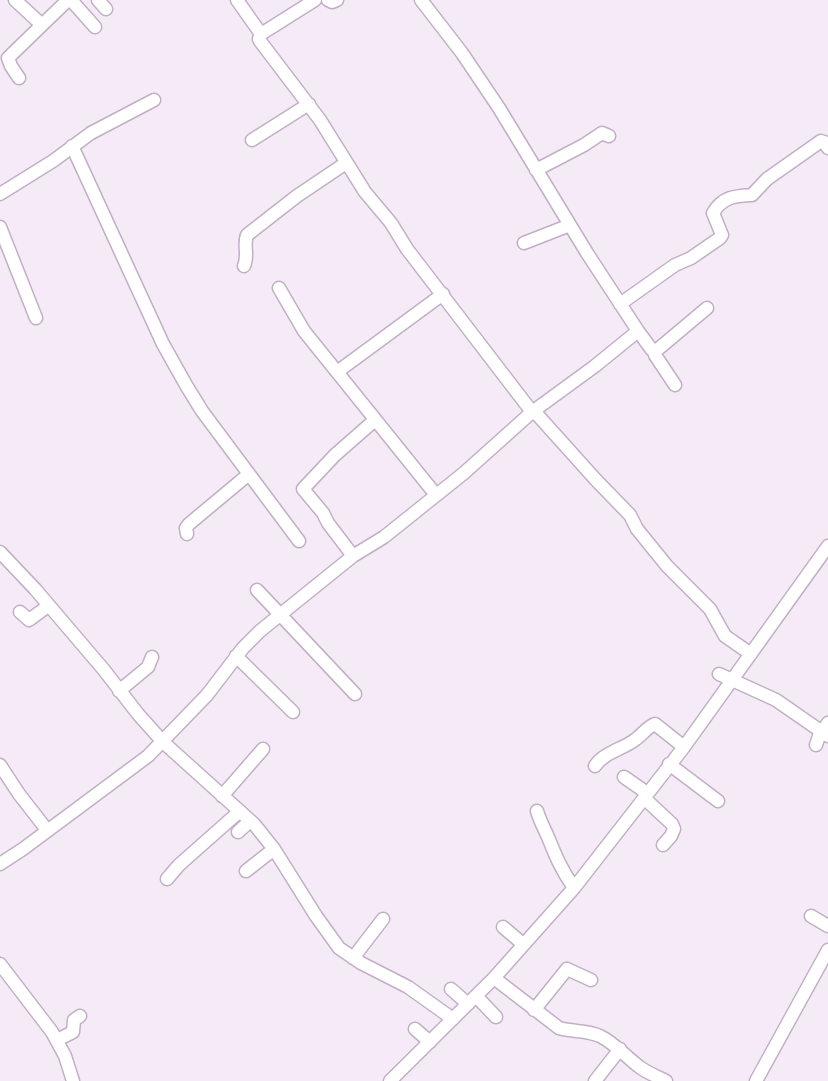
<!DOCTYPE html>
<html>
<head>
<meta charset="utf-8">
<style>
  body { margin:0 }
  canvas { display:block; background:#f5ebf6 }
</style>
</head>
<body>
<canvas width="828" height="1081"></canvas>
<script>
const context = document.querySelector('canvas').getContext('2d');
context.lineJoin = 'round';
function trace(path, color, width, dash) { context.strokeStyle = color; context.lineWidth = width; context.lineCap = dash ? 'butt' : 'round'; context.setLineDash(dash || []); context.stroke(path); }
const minor = new Path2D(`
  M 15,0 L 42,25 L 68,0
  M 71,0 L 95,27
  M 98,0 L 106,9
  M 237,0 L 261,34 L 259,39 L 260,41 L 320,120 L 365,192 L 391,223 L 407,249 L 532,412
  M 328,0 L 332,2 L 337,0
  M 421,0 L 462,53 L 499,108 L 587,253 L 638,331 L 652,350 L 657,350 L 707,308
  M 261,34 L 315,0
  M 19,78 L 11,66 L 8,58 L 42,25
  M 252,140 L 309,104
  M 72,146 L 163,344 L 186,385 L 202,411 L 299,541
  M 536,170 L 584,145 L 602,133 L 609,136
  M 0,194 L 53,161 L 91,133 L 154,100
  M 0,227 L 36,318
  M 524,243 L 570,225
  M 244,266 C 249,255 243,245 247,235 L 297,196 L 346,163
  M 279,288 L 304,331 L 436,495
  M 620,304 L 675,265 L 691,258 L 720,238 L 722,235 L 713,213 C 723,196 736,196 752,195 L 767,179 L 821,141 L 824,142 L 828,148
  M 654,351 L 655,355 L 675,385
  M 337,372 L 443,294
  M 534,411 L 596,480 L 630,515 L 637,529 L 667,566 L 710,609 L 725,636 L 751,654
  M 187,534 L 186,528 L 189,524 L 249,474
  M 0,552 L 35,589 L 104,670 L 138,714 L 163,742 L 254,824 L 274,849 L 316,916 L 339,948 L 361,963 L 408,987 L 453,1019
  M 353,556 L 328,523 L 323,513 L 303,489 L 335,455 L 375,420
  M 257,590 L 355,694
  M 20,612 L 29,620 L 48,606
  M 236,656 L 293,712
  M 719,674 L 776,700 L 828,736
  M 119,691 L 148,667 L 152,657
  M 816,745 L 819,736 L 828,723
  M 669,764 L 718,801
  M 0,765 L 19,794 L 47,830
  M 595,766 C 604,752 624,749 636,739 C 643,734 647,727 655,724 L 684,747
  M 624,777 L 647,793
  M 222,796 L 263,749
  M 644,798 L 672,824 L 674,829 L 671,836 L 663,845
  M 537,811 C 540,821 544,828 548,837 C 556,857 561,869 574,888
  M 238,832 L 250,821
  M 0,864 L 23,849 L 148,756 L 207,695 L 243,648 L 260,631 L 353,556 L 384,537 L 464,473 L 532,412 L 595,366 L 638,331
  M 246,871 L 274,849
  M 167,879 L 179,865 L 240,811
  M 811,916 L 828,926
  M 503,927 L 523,944
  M 353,958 L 383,919
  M 0,964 L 52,1032 L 65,1056 L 73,1081
  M 494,978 L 559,1028 C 573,1032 587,1030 600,1036 C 616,1044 627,1058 641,1068 C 648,1073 658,1077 666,1081
  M 451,989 L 468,1004
  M 476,996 L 496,1017
  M 534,1010 L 567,969 L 591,980
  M 415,1029 L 430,1042
  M 57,1040 L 73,1032 L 74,1020 L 80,1016
  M 390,1081 L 494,978 L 574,888 L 684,747 L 828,546
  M 595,1081 L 620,1049
  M 756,1081 L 828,950`);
trace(minor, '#c2afc6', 15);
trace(minor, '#fff', 12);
</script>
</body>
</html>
